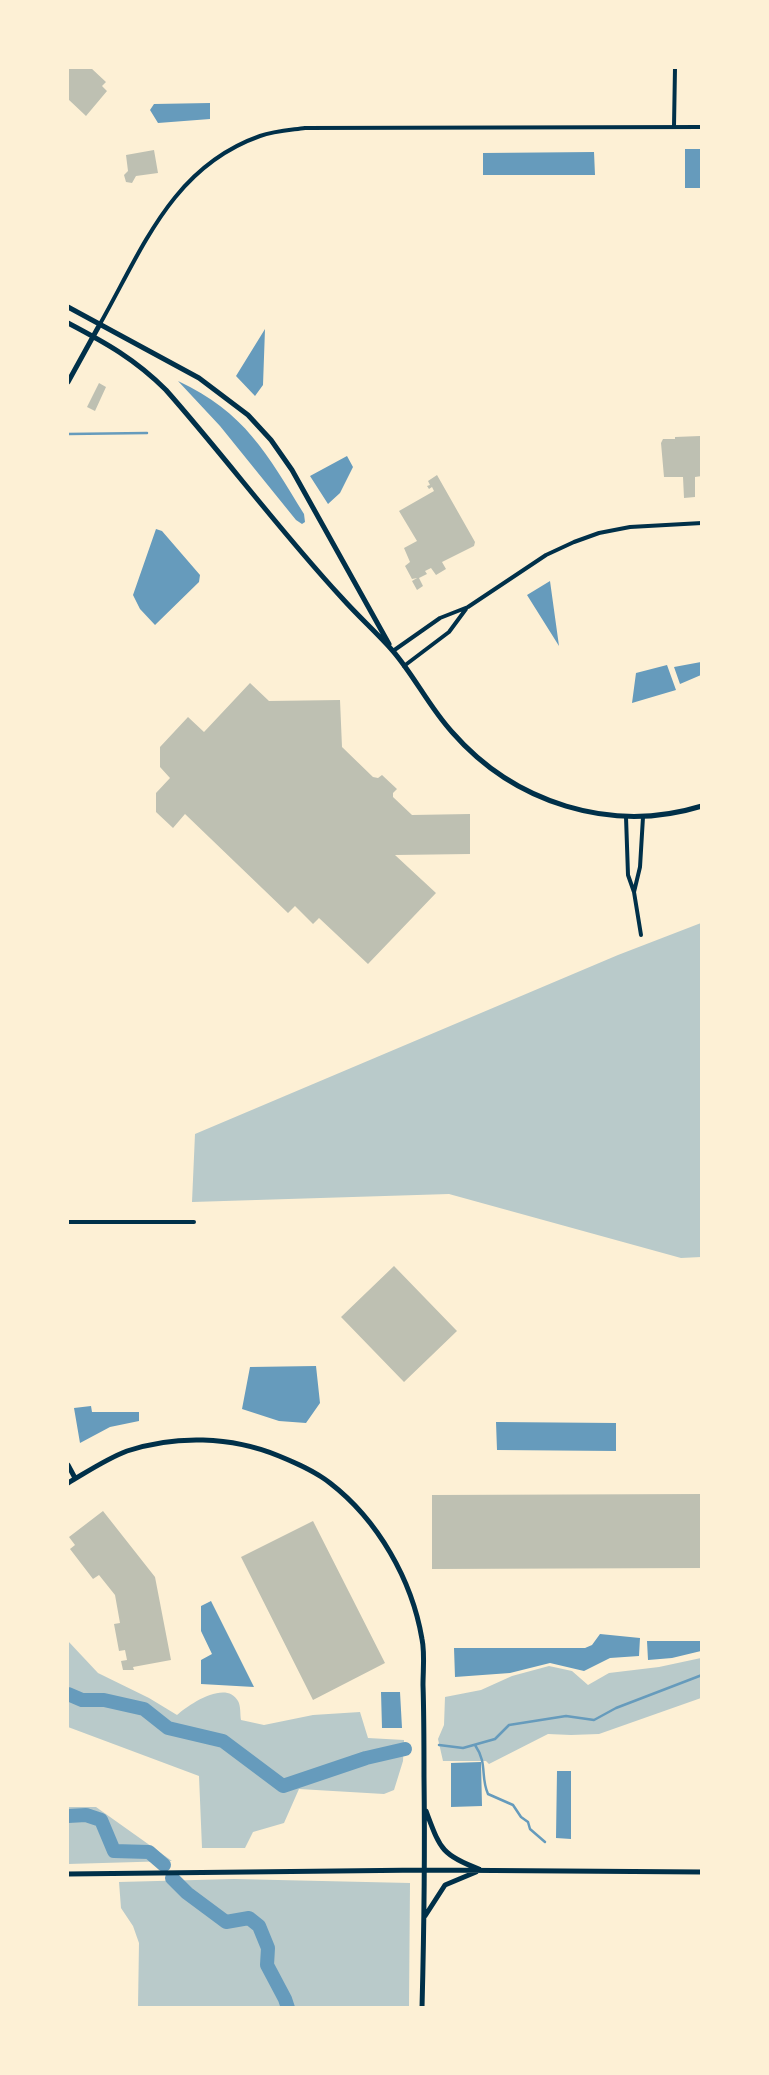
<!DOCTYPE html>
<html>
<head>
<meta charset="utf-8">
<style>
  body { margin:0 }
  #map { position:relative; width:769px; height:2075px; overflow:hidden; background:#fdf0d5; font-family:"Varela Round",sans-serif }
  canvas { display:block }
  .frame { position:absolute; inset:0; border:69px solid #fdf0d5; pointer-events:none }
</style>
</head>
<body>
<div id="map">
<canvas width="769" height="2075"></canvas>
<div class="frame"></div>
</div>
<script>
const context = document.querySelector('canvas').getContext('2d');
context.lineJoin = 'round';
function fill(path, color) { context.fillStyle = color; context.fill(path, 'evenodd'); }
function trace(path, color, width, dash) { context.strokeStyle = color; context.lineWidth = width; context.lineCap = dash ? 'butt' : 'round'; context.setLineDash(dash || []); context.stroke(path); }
fill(new Path2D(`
  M 701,923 L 701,1257 L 681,1258 L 449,1194 L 192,1202 L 195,1134 L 618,955 Z
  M 68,1641 L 98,1673 L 149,1698 L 177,1715 C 188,1705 226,1679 238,1701 C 241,1706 240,1715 241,1720 L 264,1725 L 313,1715 L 360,1712 L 368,1738 L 404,1740 L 403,1761 L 394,1790 L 384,1794 L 299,1789 L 284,1823 L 253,1832 L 245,1848 L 202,1848 L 199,1776 L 68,1727 Z
  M 701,1658 L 701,1698 L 599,1734 L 571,1735 L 548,1734 L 489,1764 L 486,1761 L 443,1761 L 438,1739 L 444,1725 L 445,1697 L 481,1690 L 512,1676 L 549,1666 L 572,1671 L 588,1685 L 609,1673 L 659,1667 Z
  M 68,1807 L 96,1807 L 172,1861 L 68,1864 Z
  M 234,1879 L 410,1883 L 409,2007 L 138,2007 L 139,1943 L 133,1926 L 121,1908 L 119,1882 Z`), '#b9caca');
fill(new Path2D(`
  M 210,103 L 210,119 L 158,123 L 150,110 L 154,104 Z
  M 685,149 L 701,149 L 701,188 L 685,188 Z
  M 594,152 L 595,175 L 483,175 L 483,153 Z
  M 265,329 L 263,385 L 255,396 L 236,376 Z
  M 178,381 C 245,412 267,454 304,514 L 305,522 L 302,524 L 296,520 L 220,426 Z
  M 347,456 L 353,467 L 340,493 L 328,504 L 310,476 Z
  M 156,529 L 162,531 L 200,575 L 199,582 L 155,625 L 140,609 L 133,595 Z
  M 550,581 L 559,646 L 527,595 Z
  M 701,662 L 701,675 L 680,684 L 674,667 Z
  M 667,665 L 676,690 L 632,703 L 636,673 Z
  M 316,1366 L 320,1403 L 306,1423 L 279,1421 L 242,1409 L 250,1367 Z
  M 91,1406 L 92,1412 L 139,1412 L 139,1421 L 110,1427 L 80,1443 L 74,1408 Z
  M 496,1422 L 616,1423 L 616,1451 L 497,1450 Z
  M 211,1601 L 254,1687 L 201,1684 L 201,1660 L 212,1654 L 201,1631 L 201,1606 Z
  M 600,1634 L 640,1638 L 639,1656 L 610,1658 L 584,1671 L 550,1663 L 510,1673 L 455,1677 L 454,1648 L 585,1648 L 592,1645 Z
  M 647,1641 L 701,1641 L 701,1651 L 672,1658 L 648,1660 Z
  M 381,1692 L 400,1692 L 402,1728 L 382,1728 Z
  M 481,1762 L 482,1806 L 451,1807 L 451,1763 Z
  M 557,1771 L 571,1771 L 571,1839 L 556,1838 Z`), '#669bbc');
trace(new Path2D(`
  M 68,434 L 147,433
  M 439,1745 L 463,1748 L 495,1739 L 509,1725 L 566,1716 L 594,1720 L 616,1708 L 702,1675
  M 475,1745 C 488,1764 480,1776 488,1794 L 513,1805 L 521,1817 L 528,1822 L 530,1829 L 545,1842`), '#669bbc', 2.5);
trace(new Path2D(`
  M 68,1694 L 82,1700 L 104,1700 L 144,1709 L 168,1728 L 223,1741 L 283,1786 L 366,1758 L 405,1749
  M 68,1816 L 86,1815 L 101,1820 L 114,1851 L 149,1852 L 164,1865
  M 172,1878 L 187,1893 L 226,1922 L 249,1918 L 259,1926 L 268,1948 L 267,1965 L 285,1999 L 288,2008`), '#669bbc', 14);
fill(new Path2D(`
  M 68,68 L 91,68 L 106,82 L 102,86 L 107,91 L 86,116 L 68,99 Z
  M 154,150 L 158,173 L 136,176 L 132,183 L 126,182 L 124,175 L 128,171 L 126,155 Z
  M 99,383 L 106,387 L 95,411 L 87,407 Z
  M 700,436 L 702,476 L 695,477 L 695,497 L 684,498 L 683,477 L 664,477 L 661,443 L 663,439 L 675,439 L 675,437 Z
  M 437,475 L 475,542 L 474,546 L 442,562 L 446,569 L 436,575 L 431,568 L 425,571 L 427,574 L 419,578 L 423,586 L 417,590 L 412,581 L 417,578 L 412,579 L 405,566 L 410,562 L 404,548 L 417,541 L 399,511 L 434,491 L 432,487 L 429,489 L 427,486 L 430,485 L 428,481 Z
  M 250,683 L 269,701 L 340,700 L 342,747 L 373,777 L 378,778 L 382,775 L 397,789 L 393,793 L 393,797 L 412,815 L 470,814 L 470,854 L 395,855 L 436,893 L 368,964 L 319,918 L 313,924 L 295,906 L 288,913 L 185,814 L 173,828 L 156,812 L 156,793 L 170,778 L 160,767 L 160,747 L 188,717 L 204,732 Z
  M 394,1266 L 457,1331 L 404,1382 L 341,1317 Z
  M 702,1494 L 702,1568 L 432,1569 L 432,1495 Z
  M 103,1511 L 155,1577 L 171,1660 L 133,1667 L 134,1670 L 123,1670 L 121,1661 L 127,1660 L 125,1650 L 119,1651 L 114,1624 L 120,1623 L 115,1595 L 99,1575 L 93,1579 L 70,1549 L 75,1545 L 69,1537 Z
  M 313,1521 L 385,1663 L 313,1700 L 241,1557 Z`), '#bec0b2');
trace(new Path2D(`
  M 674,126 L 675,68
  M 100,324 C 143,248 172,167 260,136 C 274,131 291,130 305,128 L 702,127
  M 393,651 L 440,618 L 468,607 L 546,555 L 574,542 L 599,533 L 630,527 L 702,523
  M 404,666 L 449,632 L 466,609
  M 626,817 L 628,875 L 634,892 L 641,935
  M 634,892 L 640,867 L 643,817
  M 68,1222 L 194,1222`), '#003049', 4);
trace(new Path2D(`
  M 68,307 L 199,378 L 248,415 L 271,440 L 292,470 L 389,644
  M 68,323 C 106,343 135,359 166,390 C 226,458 280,531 342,598 C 358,616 376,632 392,650 C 414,675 429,707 452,732 C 514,803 611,834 702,806
  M 68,382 L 100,324
  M 68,1465 L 75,1478
  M 68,1483 C 87,1472 106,1459 127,1451 C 175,1435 231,1436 279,1456 C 296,1463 315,1471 330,1483 C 378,1520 412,1580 422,1639 C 425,1653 423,1670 423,1685 C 424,1715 424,1746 424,1777 C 425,1854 424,1931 422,2008
  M 426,1811 C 440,1848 441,1855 479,1869
  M 68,1874 L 425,1870 L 702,1872
  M 425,1916 L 445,1885 L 476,1872`), '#003049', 5);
</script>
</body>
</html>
